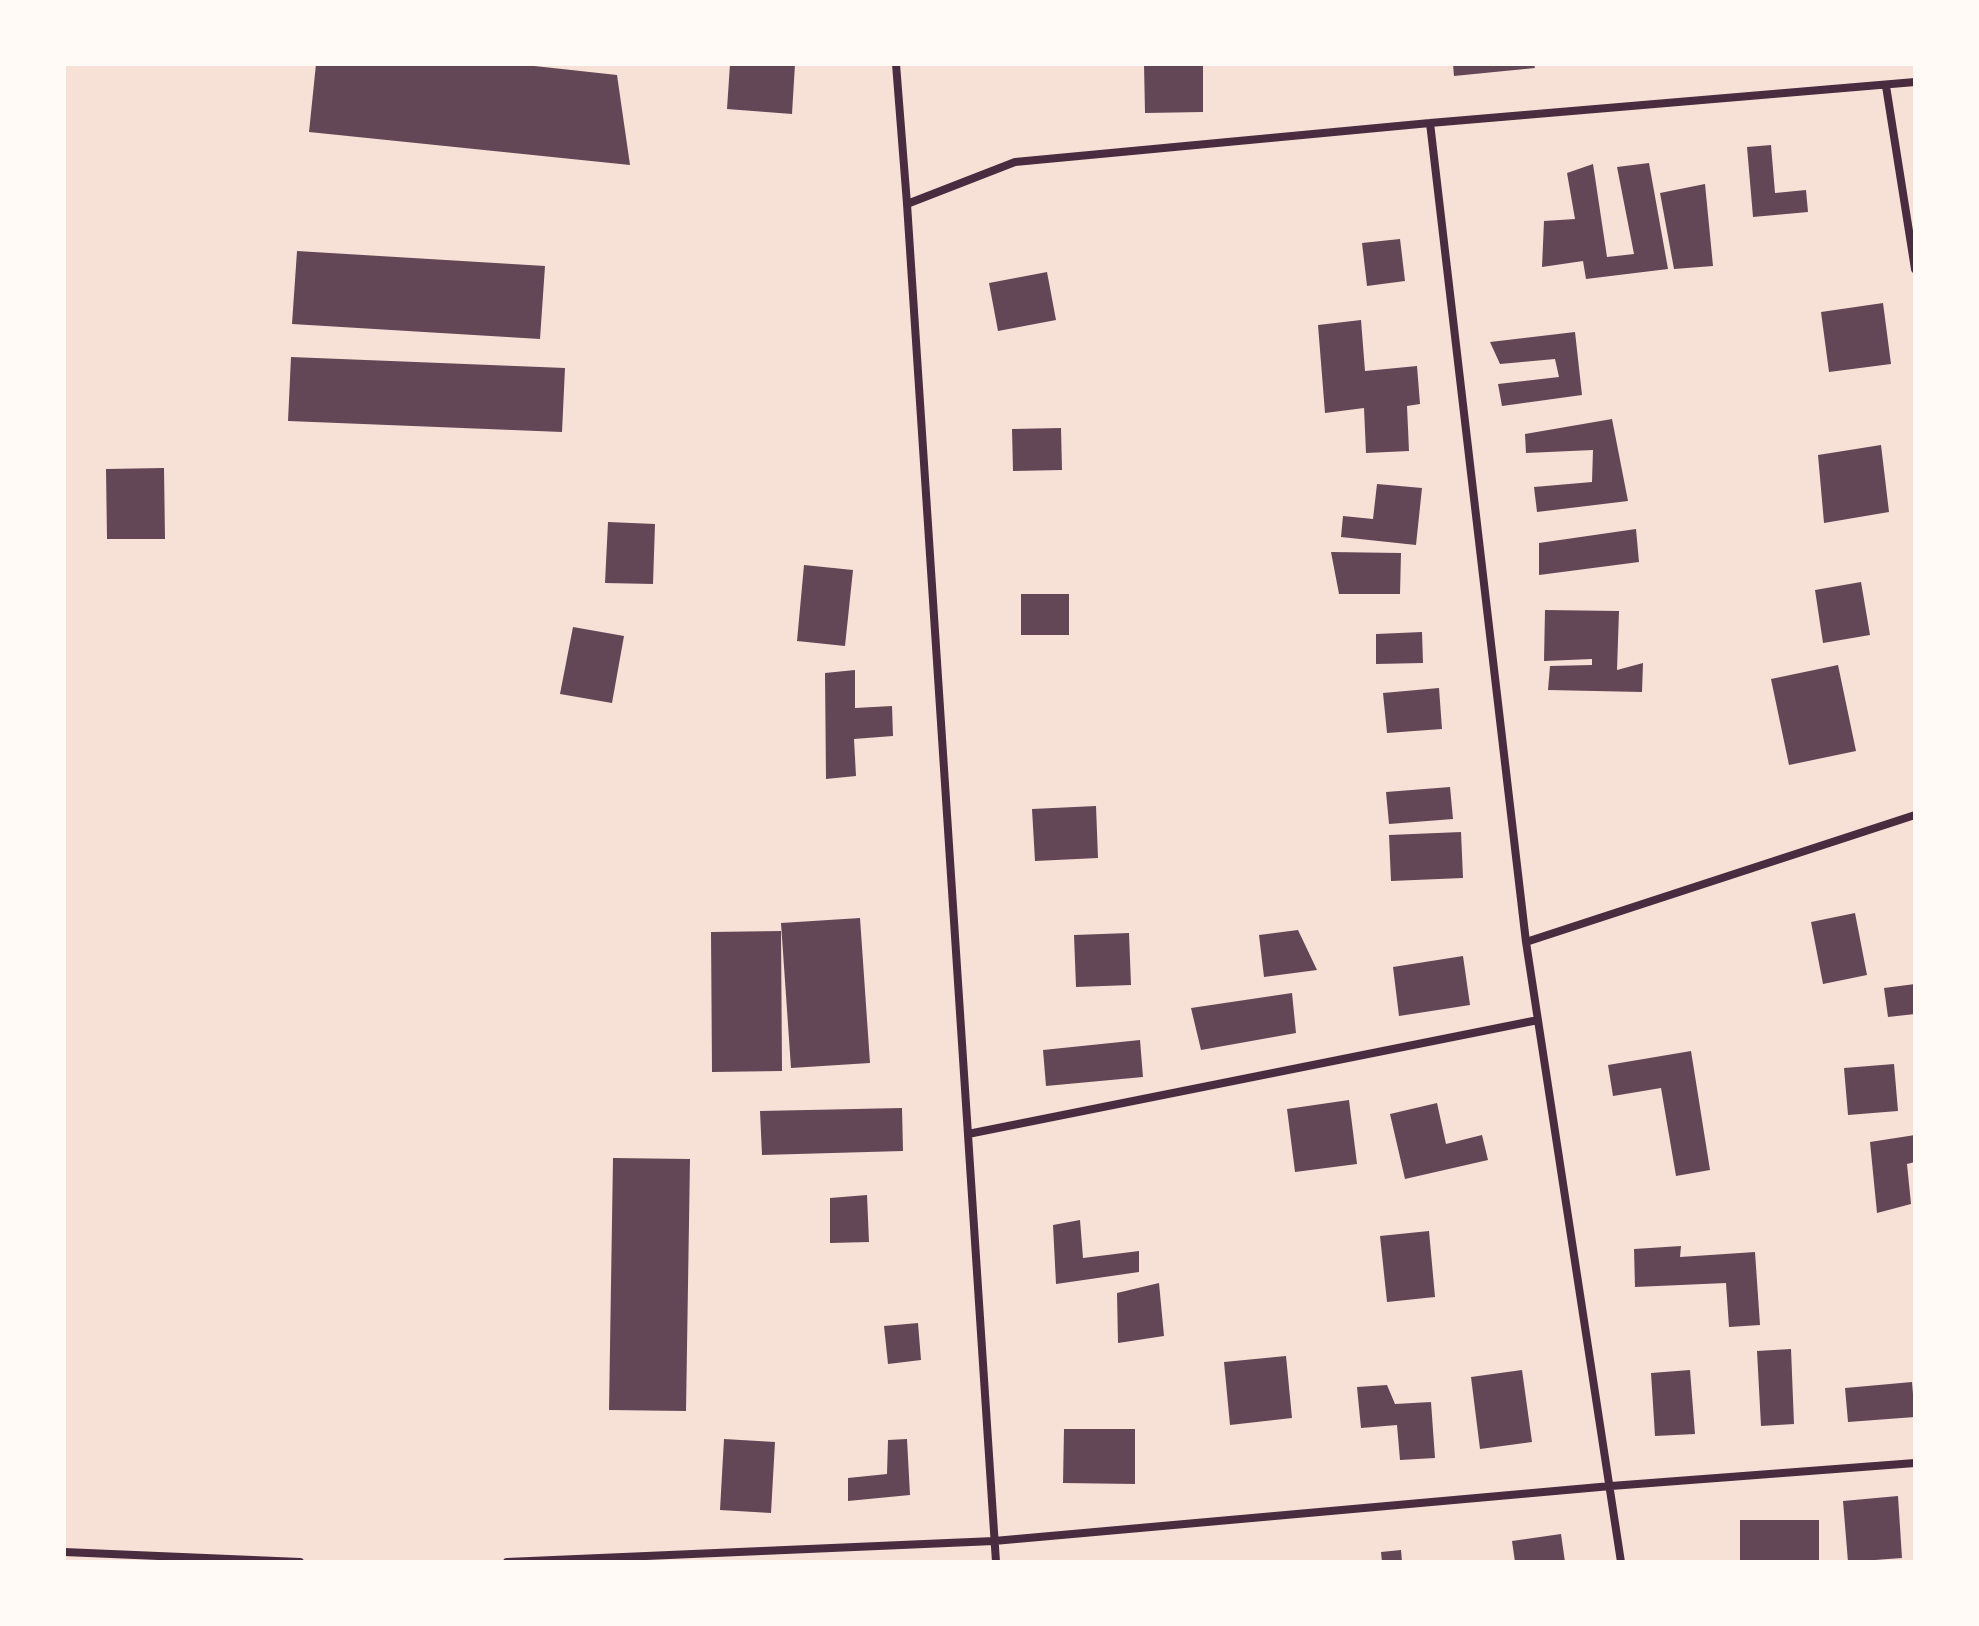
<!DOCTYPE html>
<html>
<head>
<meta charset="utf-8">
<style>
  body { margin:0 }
  #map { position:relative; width:1979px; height:1626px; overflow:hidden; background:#f7e1d7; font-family:Barlow,sans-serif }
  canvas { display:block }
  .frame { position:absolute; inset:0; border:66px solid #fffaf5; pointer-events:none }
</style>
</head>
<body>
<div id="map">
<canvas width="1979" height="1626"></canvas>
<div class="frame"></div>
</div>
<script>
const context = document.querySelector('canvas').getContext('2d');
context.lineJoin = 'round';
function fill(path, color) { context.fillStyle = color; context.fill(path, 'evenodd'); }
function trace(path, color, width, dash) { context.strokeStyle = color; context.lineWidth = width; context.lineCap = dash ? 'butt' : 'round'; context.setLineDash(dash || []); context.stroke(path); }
fill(new Path2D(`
  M 316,64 L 516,64 L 617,75 L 630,165 L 309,132 Z
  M 730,64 L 795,64 L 792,114 L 727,109 Z
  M 1144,64 L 1203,64 L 1203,112 L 1145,113 Z
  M 1453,64 L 1534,64 L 1535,68 L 1454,76 Z
  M 1771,145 L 1775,193 L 1806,190 L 1808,212 L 1753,217 L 1747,147 Z
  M 1649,163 L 1668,269 L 1586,279 L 1583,261 L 1542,267 L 1544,221 L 1575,219 L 1567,173 L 1593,164 L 1607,257 L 1634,254 L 1617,167 Z
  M 1705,184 L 1713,266 L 1674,269 L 1660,193 Z
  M 1400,239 L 1405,281 L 1367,286 L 1362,243 Z
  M 297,251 L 545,266 L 540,339 L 292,324 Z
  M 1047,272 L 1056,320 L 998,331 L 989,283 Z
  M 1883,303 L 1891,364 L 1829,372 L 1821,312 Z
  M 1361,320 L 1365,371 L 1417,366 L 1420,404 L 1407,406 L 1409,451 L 1366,453 L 1364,408 L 1325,413 L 1318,325 Z
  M 1575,332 L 1582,395 L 1502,406 L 1498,384 L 1559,377 L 1555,359 L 1500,364 L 1490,342 Z
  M 291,357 L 565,368 L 562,432 L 288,421 Z
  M 1612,419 L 1628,501 L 1537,512 L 1534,487 L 1592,482 L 1593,450 L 1526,453 L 1525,434 Z
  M 1061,428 L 1062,470 L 1013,471 L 1012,429 Z
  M 1881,445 L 1889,512 L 1824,523 L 1818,455 Z
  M 164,468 L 165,539 L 107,539 L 106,469 Z
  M 1377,484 L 1422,488 L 1416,545 L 1341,537 L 1343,516 L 1373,519 Z
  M 608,522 L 655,524 L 653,584 L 605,583 Z
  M 1636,529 L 1639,562 L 1539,575 L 1539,543 Z
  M 1331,552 L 1401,553 L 1400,594 L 1339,594 Z
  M 804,565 L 853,570 L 845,646 L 797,641 Z
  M 1861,582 L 1870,635 L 1823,643 L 1815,590 Z
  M 1021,594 L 1069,594 L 1069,635 L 1021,635 Z
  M 1545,610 L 1619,611 L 1617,670 L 1643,663 L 1642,692 L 1548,690 L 1550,666 L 1592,665 L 1592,659 L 1544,661 Z
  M 573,627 L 624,636 L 612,703 L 560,694 Z
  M 1422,632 L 1423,663 L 1376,664 L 1376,634 Z
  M 1838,665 L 1856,751 L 1789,765 L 1771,679 Z
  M 855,670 L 855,708 L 892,706 L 893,736 L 854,739 L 856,776 L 826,779 L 825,673 Z
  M 1439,688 L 1442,729 L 1387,733 L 1383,693 Z
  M 1450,787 L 1453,819 L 1389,824 L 1386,792 Z
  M 1096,806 L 1098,858 L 1035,861 L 1032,809 Z
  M 1461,832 L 1463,878 L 1391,881 L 1389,835 Z
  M 1855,913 L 1867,975 L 1823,984 L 1811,922 Z
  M 860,918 L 870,1063 L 791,1068 L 781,923 Z
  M 1298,930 L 1317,970 L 1264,977 L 1259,935 Z
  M 781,931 L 782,1071 L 712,1072 L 711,932 Z
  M 1129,933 L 1131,985 L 1076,987 L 1074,935 Z
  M 1463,956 L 1470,1005 L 1399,1016 L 1393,967 Z
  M 1915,984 L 1915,1014 L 1888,1017 L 1884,988 Z
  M 1292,993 L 1296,1033 L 1201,1050 L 1191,1008 Z
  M 1140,1040 L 1143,1077 L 1046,1086 L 1043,1050 Z
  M 1691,1051 L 1710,1170 L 1676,1176 L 1661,1088 L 1613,1096 L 1608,1065 Z
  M 1894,1064 L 1898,1111 L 1848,1115 L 1844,1068 Z
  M 1349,1100 L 1357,1164 L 1295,1172 L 1287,1109 Z
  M 1437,1103 L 1446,1144 L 1482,1135 L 1488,1160 L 1405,1179 L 1390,1114 Z
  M 902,1108 L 903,1151 L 762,1155 L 760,1111 Z
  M 1915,1135 L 1915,1162 L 1907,1164 L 1911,1204 L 1877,1213 L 1870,1142 Z
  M 613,1158 L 690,1159 L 686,1411 L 609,1410 Z
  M 867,1195 L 869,1242 L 830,1243 L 830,1198 Z
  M 1080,1220 L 1083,1258 L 1139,1251 L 1139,1272 L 1056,1284 L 1053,1225 Z
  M 1429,1231 L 1435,1297 L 1387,1302 L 1380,1236 Z
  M 1681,1246 L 1680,1257 L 1755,1252 L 1760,1325 L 1729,1327 L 1726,1283 L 1635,1287 L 1634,1249 Z
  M 1159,1283 L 1164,1336 L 1118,1343 L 1117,1293 Z
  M 918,1323 L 921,1360 L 888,1364 L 884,1326 Z
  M 1791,1349 L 1794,1424 L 1761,1426 L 1757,1351 Z
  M 1286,1356 L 1292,1418 L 1230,1425 L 1224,1362 Z
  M 1522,1370 L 1532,1442 L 1480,1449 L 1471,1377 Z
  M 1690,1370 L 1695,1434 L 1655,1436 L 1651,1373 Z
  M 1912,1382 L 1915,1417 L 1848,1422 L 1845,1388 Z
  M 1387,1385 L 1395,1404 L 1431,1402 L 1435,1458 L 1400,1460 L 1397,1425 L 1361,1428 L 1357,1387 Z
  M 1064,1429 L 1135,1429 L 1135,1484 L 1063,1483 Z
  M 724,1439 L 775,1442 L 771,1513 L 720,1510 Z
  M 907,1439 L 910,1495 L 848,1501 L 848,1478 L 887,1474 L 888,1440 Z
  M 1898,1496 L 1902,1558 L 1848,1562 L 1843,1501 Z
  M 1740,1520 L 1819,1520 L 1819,1562 L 1740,1562 Z
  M 1561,1534 L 1565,1562 L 1515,1562 L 1512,1541 Z
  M 1401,1550 L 1402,1562 L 1382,1562 L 1381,1552 Z`), '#644757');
trace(new Path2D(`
  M 896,64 L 907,204 L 996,1562
  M 1886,86 L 1915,269
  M 1430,123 L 1526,942 L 1621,1562
  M 907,204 L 1015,162 L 1430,123 L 1915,82
  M 1526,942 L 1915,815
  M 968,1134 L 1538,1020
  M 64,1552 L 300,1562
  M 507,1562 L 994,1541 L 1611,1486 L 1915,1463`), '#4a2c40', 8);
</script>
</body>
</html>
